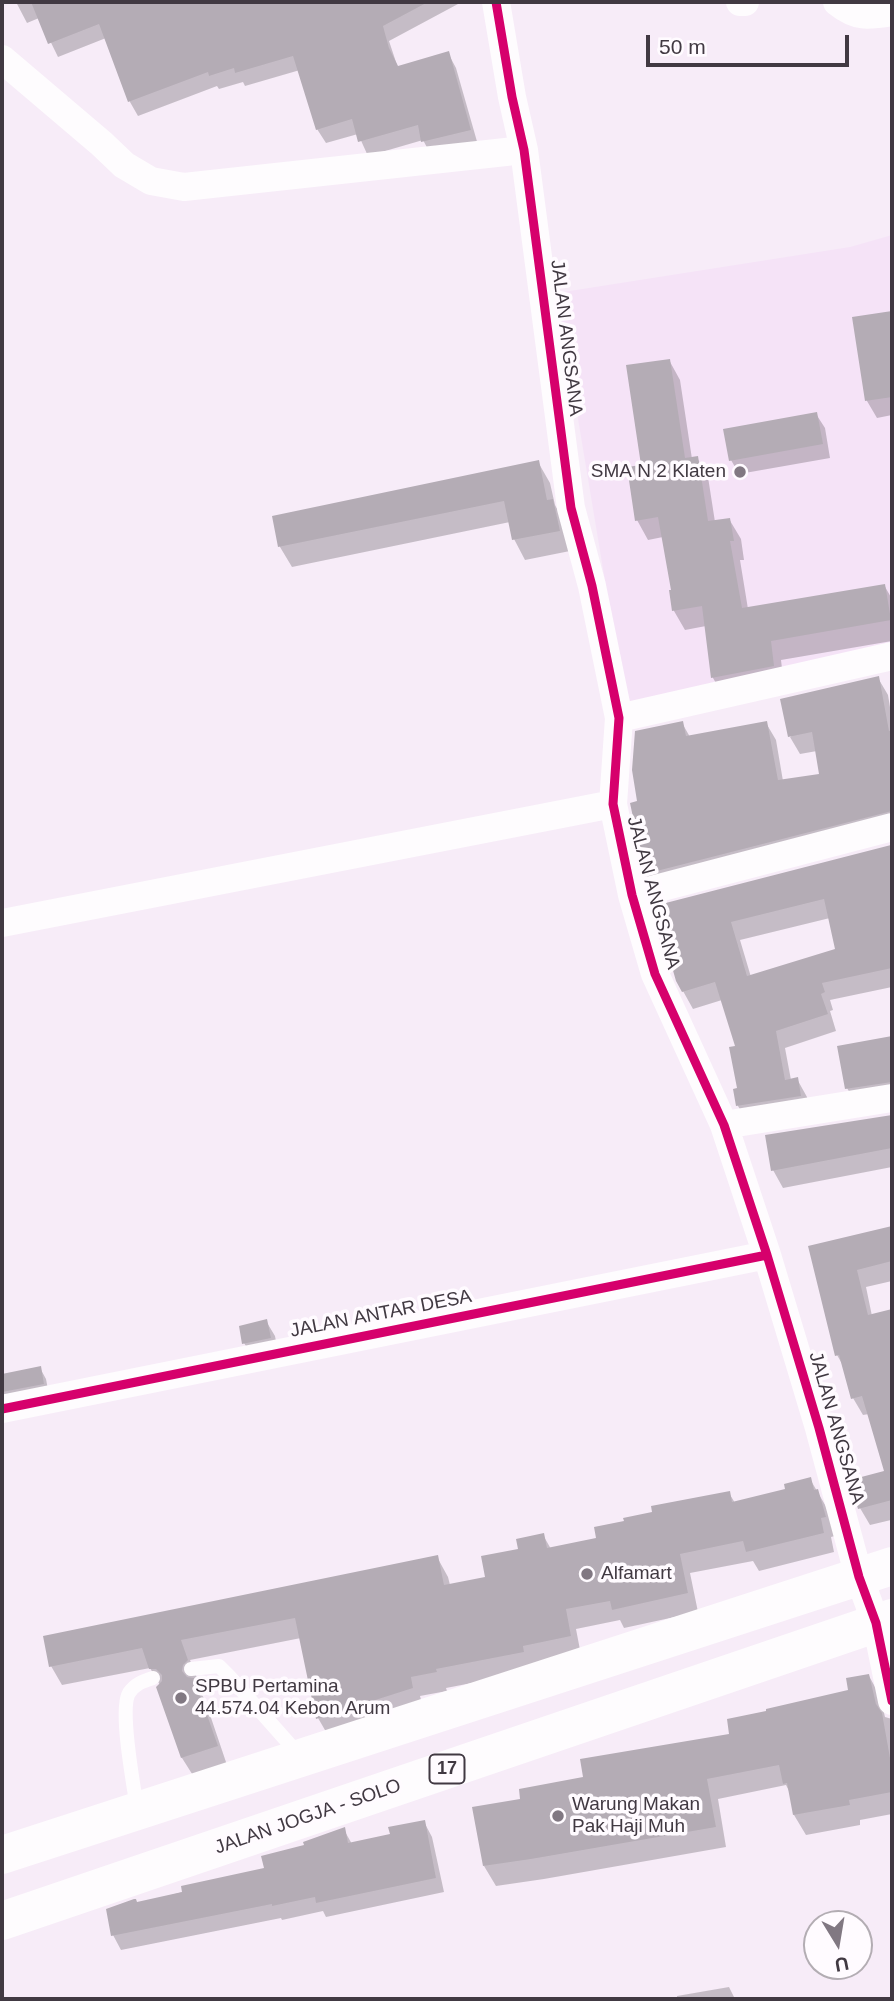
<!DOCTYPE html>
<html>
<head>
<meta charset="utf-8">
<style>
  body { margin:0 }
  #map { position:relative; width:894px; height:2001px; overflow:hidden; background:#f7ecf8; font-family:Helvetica,sans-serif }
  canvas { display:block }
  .frame { position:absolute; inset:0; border:4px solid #413942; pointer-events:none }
  .north { position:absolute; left:803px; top:1910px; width:70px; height:70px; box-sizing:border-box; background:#fffbff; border:2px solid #b3adb3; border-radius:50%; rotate:169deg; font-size:19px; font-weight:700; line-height:28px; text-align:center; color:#413942 }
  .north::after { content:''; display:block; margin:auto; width:24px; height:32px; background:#817882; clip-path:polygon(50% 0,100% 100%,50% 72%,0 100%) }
  .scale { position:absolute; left:646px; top:35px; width:203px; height:32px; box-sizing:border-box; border:4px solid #413942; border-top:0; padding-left:9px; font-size:21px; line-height:24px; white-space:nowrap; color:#413942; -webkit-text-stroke:5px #fffbff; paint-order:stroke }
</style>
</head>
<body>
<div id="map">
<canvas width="894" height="2001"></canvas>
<div class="frame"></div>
<div class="north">U</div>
<div class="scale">50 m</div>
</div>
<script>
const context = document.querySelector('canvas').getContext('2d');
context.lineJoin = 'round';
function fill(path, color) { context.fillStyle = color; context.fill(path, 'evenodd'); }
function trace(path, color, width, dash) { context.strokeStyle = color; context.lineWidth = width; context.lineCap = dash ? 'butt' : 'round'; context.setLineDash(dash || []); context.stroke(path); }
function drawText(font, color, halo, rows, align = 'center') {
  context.font = font + ' Helvetica,sans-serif'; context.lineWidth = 7; context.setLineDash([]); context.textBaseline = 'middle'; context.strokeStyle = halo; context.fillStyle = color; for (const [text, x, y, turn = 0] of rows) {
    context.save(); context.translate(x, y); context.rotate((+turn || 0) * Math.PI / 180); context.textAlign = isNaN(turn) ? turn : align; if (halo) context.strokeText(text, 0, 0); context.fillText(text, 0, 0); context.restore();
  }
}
fill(new Path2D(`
  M 892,235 L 892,652 L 627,713 L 557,293 L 850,247 Z`), '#f5e3f7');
fill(new Path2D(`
  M 16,2 L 456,2 L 458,4 L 389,41 L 398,68 L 448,53 L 456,68 L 478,145 L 431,155 L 423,140 L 368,156 L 358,134 L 326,143 L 317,129 L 300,70 L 245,86 L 243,82 L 219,89 L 217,86 L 138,116 L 130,102 L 106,38 L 58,57 L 39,18 L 27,23 Z
  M 892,312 L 892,415 L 877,418 L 867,401 L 854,319 Z
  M 669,360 L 680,380 L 692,459 L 697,458 L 708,477 L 715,522 L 729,519 L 741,539 L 744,560 L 740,560 L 748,609 L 884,585 L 892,599 L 892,641 L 781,660 L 784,685 L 724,697 L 713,678 L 706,626 L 685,630 L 674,611 L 673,591 L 663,537 L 648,540 L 637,520 L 643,466 Z
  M 816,414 L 825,428 L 830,458 L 739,474 L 731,460 Z
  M 538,462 L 550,483 L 555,505 L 564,522 L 570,551 L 525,560 L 514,539 L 510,522 L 292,567 L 280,547 L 274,517 Z
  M 878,678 L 888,695 L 892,719 L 892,829 L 656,891 L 646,874 L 632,804 L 639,802 L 682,723 L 690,737 L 766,723 L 776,740 L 783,781 L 821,775 L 817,751 L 800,754 L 790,737 Z
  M 892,846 L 892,987 L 830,1000 L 833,1010 L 830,1011 L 836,1031 L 785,1048 L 791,1080 L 797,1079 L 807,1097 L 810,1113 L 748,1123 L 738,1106 L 737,1047 L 722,1000 L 693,1009 L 683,991 L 656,908 ZM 830,918 L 837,950 L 751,977 L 740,940 Z
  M 892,1037 L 892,1100 L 857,1105 L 847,1088 L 839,1047 Z
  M 892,1117 L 892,1167 L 783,1188 L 773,1170 L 767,1137 Z
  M 892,1228 L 892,1281 L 866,1287 L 872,1316 L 892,1311 L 892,1522 L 891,1520 L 870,1525 L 860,1508 L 886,1473 L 869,1414 L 863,1415 L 853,1398 L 845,1369 L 837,1355 L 811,1247 Z
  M 266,1321 L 275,1336 L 278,1352 L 253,1357 L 244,1343 Z
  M 40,1368 L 46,1379 L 49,1395 L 2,1406 L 2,1376 Z
  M 810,1479 L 828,1510 L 835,1536 L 831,1537 L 834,1552 L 759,1571 L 753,1561 L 690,1573 L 698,1612 L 624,1628 L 620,1620 L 576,1629 L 581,1655 L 534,1671 L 446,1688 L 447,1691 L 420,1696 L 423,1707 L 329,1737 L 318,1718 L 301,1638 L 190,1660 L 198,1680 L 195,1683 L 205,1700 L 227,1765 L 194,1777 L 182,1758 L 158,1688 L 160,1685 L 150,1668 L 62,1685 L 51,1666 L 437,1557 L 448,1577 L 450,1585 L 487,1578 L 520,1550 L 543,1535 L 551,1549 L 598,1540 L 626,1522 L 729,1493 L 735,1503 L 787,1491 Z
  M 869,1676 L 880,1696 L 885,1717 L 892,1719 L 892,1814 L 860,1820 L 860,1825 L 806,1835 L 794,1815 L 791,1795 L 786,1785 L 718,1799 L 726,1847 L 544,1879 L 496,1886 L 484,1866 L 522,1800 L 585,1779 L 732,1736 L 850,1691 Z
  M 424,1822 L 432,1837 L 444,1892 L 326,1917 L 323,1911 L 282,1920 L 281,1918 L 121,1950 L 113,1935 L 137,1904 L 266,1870 L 306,1846 L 344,1830 L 352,1844 L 392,1836 Z
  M 729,1987 L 735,1999 L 677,1999 L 677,1996 Z`), '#0003');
fill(new Path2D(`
  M 31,2 L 428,2 L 383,26 L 389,48 L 398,66 L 449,51 L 471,130 L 421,142 L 418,125 L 358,142 L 352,119 L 316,130 L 293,56 L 235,73 L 234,68 L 209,76 L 208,72 L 128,102 L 99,24 L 48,44 Z
  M 892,311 L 892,397 L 865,401 L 852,317 Z
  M 670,359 L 685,458 L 698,456 L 708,521 L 730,518 L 734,541 L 730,541 L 742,608 L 885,584 L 891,620 L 771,641 L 774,666 L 711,678 L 702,606 L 672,611 L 669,590 L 671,590 L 658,517 L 635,521 L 627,467 L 641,465 L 626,365 Z
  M 817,412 L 823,444 L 729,461 L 723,429 Z
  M 539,460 L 547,500 L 553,499 L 560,531 L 512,540 L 504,501 L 278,547 L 272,516 Z
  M 879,676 L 889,731 L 892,730 L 892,811 L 645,874 L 630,803 L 637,801 L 632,770 L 635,731 L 683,721 L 686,736 L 767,721 L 778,780 L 819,774 L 812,732 L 788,737 L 780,699 Z
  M 891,845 L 892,851 L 892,968 L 822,983 L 825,992 L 821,994 L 828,1014 L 776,1031 L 785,1080 L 798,1077 L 801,1096 L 736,1106 L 733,1089 L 737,1088 L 729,1047 L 735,1046 L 715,982 L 682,992 L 676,981 L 664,939 L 663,939 L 654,906 ZM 824,899 L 835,949 L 747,976 L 731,922 Z
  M 892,1036 L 892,1082 L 845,1089 L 837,1046 Z
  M 892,1115 L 892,1148 L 771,1171 L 765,1135 Z
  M 892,1226 L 892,1261 L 857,1270 L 868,1315 L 892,1309 L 892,1500 L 858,1509 L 850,1480 L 884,1471 L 862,1396 L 851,1399 L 839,1355 L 835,1356 L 808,1246 Z
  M 267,1319 L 271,1338 L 242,1344 L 239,1326 Z
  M 41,1366 L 44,1384 L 2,1392 L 2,1374 Z
  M 811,1477 L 814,1490 L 818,1489 L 826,1517 L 821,1518 L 824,1533 L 746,1552 L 743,1541 L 680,1554 L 688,1593 L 612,1610 L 610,1601 L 566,1609 L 571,1636 L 523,1646 L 524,1652 L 436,1669 L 437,1672 L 411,1677 L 413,1688 L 316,1719 L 295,1618 L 181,1640 L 188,1660 L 183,1665 L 182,1671 L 187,1677 L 194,1678 L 218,1746 L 181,1758 L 156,1687 L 162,1681 L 162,1675 L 156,1669 L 149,1669 L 142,1648 L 49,1667 L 43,1636 L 438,1555 L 444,1585 L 485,1577 L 481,1556 L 518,1549 L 516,1539 L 544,1533 L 547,1548 L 596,1538 L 594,1527 L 624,1521 L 623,1518 L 652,1512 L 651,1506 L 730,1491 L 732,1502 L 785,1489 L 784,1484 Z
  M 869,1674 L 876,1704 L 882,1713 L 892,1769 L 892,1792 L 849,1800 L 850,1805 L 793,1815 L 787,1783 L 783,1784 L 779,1765 L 707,1779 L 716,1827 L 531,1859 L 483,1866 L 472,1807 L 520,1799 L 519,1789 L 583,1777 L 580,1759 L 729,1734 L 727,1719 L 766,1711 L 766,1709 L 848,1690 L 846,1678 Z
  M 425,1820 L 436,1878 L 316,1903 L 315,1897 L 272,1906 L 272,1904 L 111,1936 L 106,1909 L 134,1899 L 136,1899 L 137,1902 L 182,1892 L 181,1886 L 264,1868 L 261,1856 L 304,1845 L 303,1842 L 345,1827 L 348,1843 L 390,1834 L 388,1827 Z`), '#b4acb5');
trace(new Path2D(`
  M 191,1669 L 219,1666 L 229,1676 L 300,1756
  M 137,1809 C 134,1786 119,1710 129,1693 C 135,1684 143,1681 153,1678`), '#fefcfe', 14);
trace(new Path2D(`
  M 496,2 L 512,97 L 524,150 L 571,508 L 592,586 L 619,718 L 613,804 L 632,895 L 655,974 L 724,1125 L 767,1255 L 819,1428 L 859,1577 L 876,1623 L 892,1701
  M 740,2 L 745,2
  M 837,2 C 857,18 868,16 892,12
  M 2,59 L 102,144 L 124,165 L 151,181 L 184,187 L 524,150
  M 619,718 L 892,656
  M 632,895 L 892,827
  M 2,923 L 613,804
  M 724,1125 L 892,1098
  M 2,1409 L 767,1255`), '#fefcfe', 28);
trace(new Path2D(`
  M 2,1855 L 892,1566
  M 2,1921 L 892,1618`), '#fefcfe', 38);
trace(new Path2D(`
  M 496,2 L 512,97 L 524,150 L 571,508 L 592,586 L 619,718 L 613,804 L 632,895 L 655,974 L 724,1125 L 767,1255 L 819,1428 L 859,1577 L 876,1623 L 892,1701
  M 2,1409 L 767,1255`), '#d6006c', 9);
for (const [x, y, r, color] of [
  [740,472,7,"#817882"],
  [587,1574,7,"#817882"],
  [181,1698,7,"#817882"],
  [558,1816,7,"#817882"]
]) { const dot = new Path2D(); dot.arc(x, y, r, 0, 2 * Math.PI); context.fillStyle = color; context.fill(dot); trace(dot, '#fffbff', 2.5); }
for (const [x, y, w] of [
  [447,1769,35]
]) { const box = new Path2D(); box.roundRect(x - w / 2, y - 14.5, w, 29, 5); context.fillStyle = '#fffbff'; context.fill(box); trace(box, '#413942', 2); }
drawText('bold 18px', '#413942', null, [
  ["17",447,1769]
]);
drawText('19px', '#413942', '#fffbff', [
  ["JALAN ANGSANA",566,338,83],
  ["JALAN ANGSANA",653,893,75],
  ["JALAN ANTAR DESA",381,1314,-11],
  ["JALAN ANGSANA",836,1428,74],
  ["JALAN JOGJA - SOLO",308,1817,-19]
]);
drawText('19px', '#413942', '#fffbff', [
  ["SMA N 2 Klaten",726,472,"right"],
  ["Alfamart",601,1574],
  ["SPBU Pertamina",195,1687],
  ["44.574.04 Kebon Arum",195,1709],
  ["Warung Makan",572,1805],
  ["Pak Haji Muh",572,1827]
], 'left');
</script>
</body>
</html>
